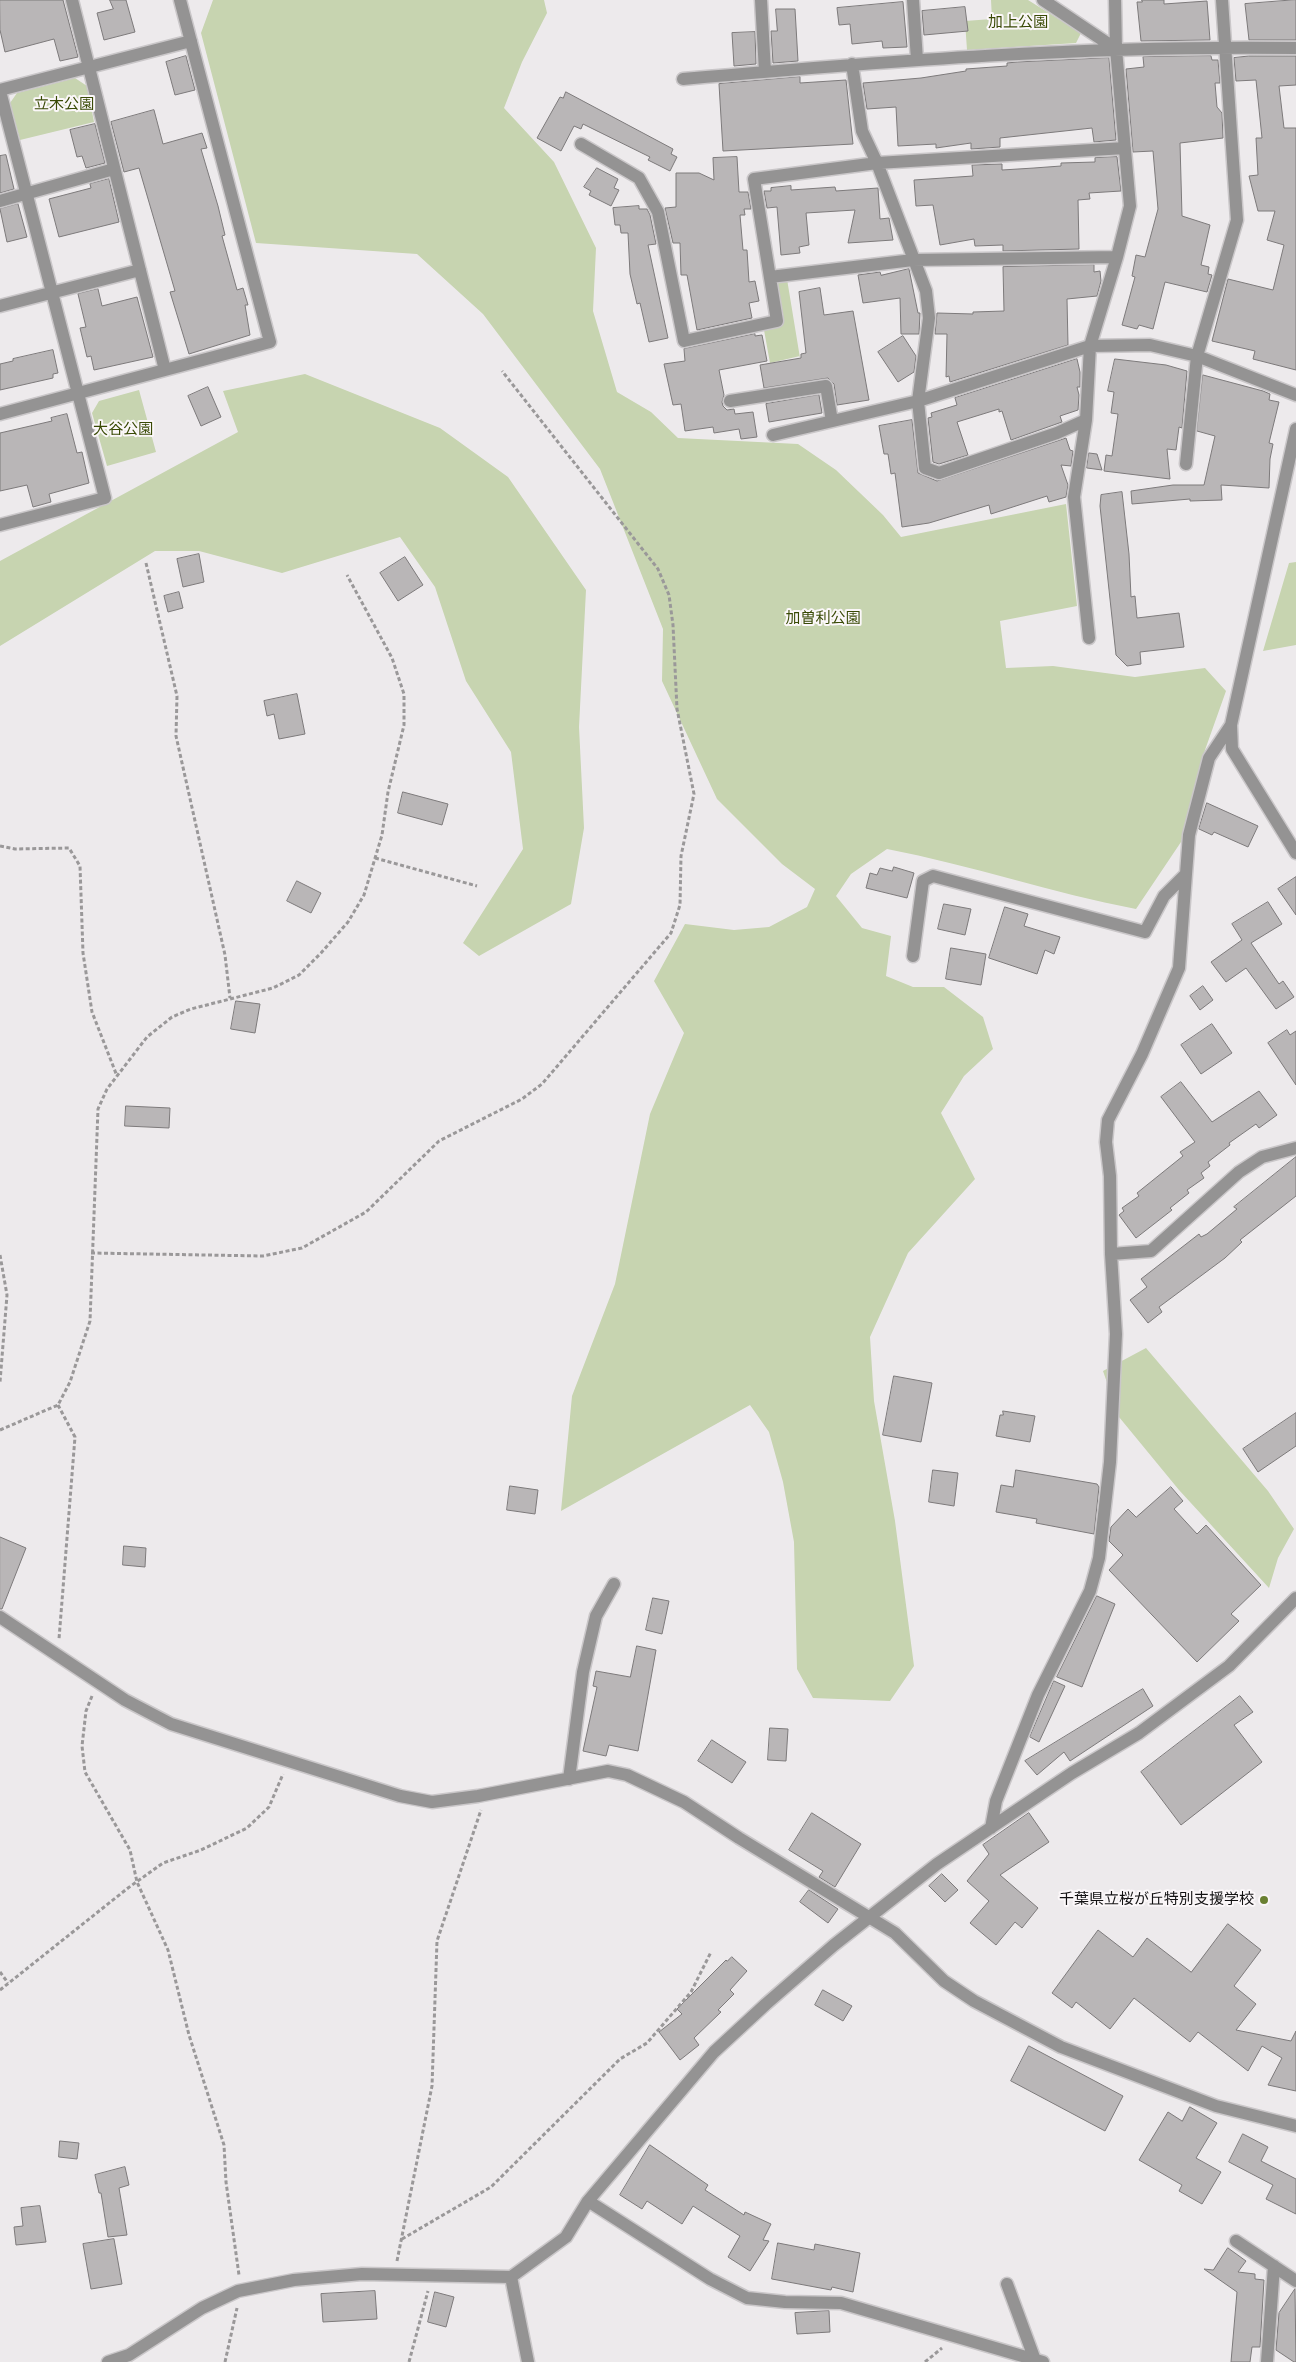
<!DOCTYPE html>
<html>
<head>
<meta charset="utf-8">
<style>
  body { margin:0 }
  canvas { display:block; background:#edeaec }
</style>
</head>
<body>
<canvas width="1296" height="2362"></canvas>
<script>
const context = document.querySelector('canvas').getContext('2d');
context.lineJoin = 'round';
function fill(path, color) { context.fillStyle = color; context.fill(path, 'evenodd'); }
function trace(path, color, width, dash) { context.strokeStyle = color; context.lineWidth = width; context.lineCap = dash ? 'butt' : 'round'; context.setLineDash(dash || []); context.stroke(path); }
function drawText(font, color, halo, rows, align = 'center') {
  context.font = font + ' "Sofia Sans Condensed","Noto Sans JP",sans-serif'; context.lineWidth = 4; context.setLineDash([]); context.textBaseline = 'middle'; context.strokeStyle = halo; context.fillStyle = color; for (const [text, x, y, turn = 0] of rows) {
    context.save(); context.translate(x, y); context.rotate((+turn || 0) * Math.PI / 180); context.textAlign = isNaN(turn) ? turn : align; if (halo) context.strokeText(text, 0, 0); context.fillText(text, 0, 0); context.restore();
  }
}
fill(new Path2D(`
  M 213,0 L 544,0 L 547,13 L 522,62 L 504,108 L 554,162 L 596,248 L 593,311 L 617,392 L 651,412 L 678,438 L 798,444 L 836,470 L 883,515 L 901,537 L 1066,504 L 1077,606 L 1000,621 L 1006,668 L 1053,666 L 1135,677 L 1205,668 L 1226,691 L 1205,750 L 1181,842 L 1136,909 C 1052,893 971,865 887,849 L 851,874 L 836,896 L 862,928 L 891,936 L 886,976 L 913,987 L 944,987 L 983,1017 L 993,1049 L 964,1076 L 941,1113 L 975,1179 L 908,1253 L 870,1337 L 874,1401 L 895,1521 L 914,1666 L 890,1701 L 813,1698 L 797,1669 L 794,1542 L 783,1482 L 769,1432 L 750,1405 L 561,1511 L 572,1396 L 615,1284 L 650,1114 L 684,1033 L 654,981 L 685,924 L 734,930 L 769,927 L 807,907 L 815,889 L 782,864 L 717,799 L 662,681 L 663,629 L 600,469 L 483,314 L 417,254 L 256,243 L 201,33 Z
  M 991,0 L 1028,0 L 1081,33 L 1076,43 L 967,50 L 965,21 L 992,19 Z
  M 75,78 L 87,86 L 94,122 L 20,140 L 10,103 L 17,93 Z
  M 787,279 L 800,358 L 800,356 L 770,363 L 764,330 L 780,327 L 775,286 L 781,280 Z
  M 305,374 L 440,428 L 508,477 L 586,590 L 579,727 L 584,828 L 571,904 L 479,956 L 463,943 L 523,849 L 511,752 L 466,681 L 435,587 L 400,537 L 282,573 L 199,551 L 155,551 L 0,646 L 0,561 L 238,432 L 223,391 Z
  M 139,390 L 156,452 L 107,466 L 92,413 L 99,401 Z
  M 1296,562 L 1296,645 L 1263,651 L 1289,563 Z
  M 1146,1348 L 1268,1491 L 1294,1529 L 1278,1558 L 1269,1588 L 1179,1490 L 1119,1417 L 1103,1371 Z`), '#c7d4b0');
const building = new Path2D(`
  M 0,0 L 63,0 L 78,57 L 60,61 L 54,39 L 5,52 L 0,30 Z
  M 110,0 L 126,0 L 135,32 L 104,40 L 97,13 L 113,9 Z
  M 1142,0 L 1164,0 L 1164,4 L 1207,1 L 1210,40 L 1141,41 L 1137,2 L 1142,2 Z
  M 1296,0 L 1296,40 L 1249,40 L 1245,4 Z
  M 903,2 L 907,47 L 883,48 L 882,41 L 852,44 L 850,24 L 839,25 L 837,8 Z
  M 965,7 L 968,31 L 924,35 L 922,11 Z
  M 776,9 L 795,9 L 798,61 L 773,63 L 771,31 L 777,31 Z
  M 755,32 L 756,64 L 734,66 L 732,33 Z
  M 186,56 L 195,90 L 175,95 L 166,62 Z
  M 1211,56 L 1212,60 L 1218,60 L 1220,83 L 1215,83 L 1217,107 L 1222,113 L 1223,138 L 1180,143 L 1182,216 L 1210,225 L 1201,265 L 1209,267 L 1208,274 L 1212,275 L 1207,292 L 1165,282 L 1153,329 L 1139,325 L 1137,329 L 1122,325 L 1135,277 L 1132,276 L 1136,255 L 1145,257 L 1158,209 L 1153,151 L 1133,152 L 1126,69 L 1144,67 L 1143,57 Z
  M 1249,56 L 1296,56 L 1296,85 L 1279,86 L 1284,128 L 1296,128 L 1296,370 L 1253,359 L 1255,351 L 1212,341 L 1228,279 L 1273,290 L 1284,245 L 1267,240 L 1275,211 L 1258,211 L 1249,176 L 1258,175 L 1256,138 L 1262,138 L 1256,80 L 1236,81 L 1234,58 Z
  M 1109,58 L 1116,140 L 1094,142 L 1092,128 L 1000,138 L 1000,147 L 971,149 L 971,143 L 936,148 L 936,144 L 898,146 L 896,107 L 867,109 L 863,83 L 921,78 L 966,71 L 966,69 L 1007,66 L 1007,63 L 1017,62 Z
  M 800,77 L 800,83 L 846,80 L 853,144 L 723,151 L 719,84 Z
  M 566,92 L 673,149 L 671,154 L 677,157 L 670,171 L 648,160 L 650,157 L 583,124 L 581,129 L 574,126 L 561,151 L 537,138 L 560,97 L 563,98 Z
  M 154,110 L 163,144 L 202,133 L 207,148 L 201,149 L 218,206 L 225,235 L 222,236 L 237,290 L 243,288 L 248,305 L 245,305 L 250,335 L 189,354 L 170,292 L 175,291 L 139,168 L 124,172 L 111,122 Z
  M 95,124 L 105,163 L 86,168 L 82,156 L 77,157 L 70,130 Z
  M 6,155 L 14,189 L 0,193 L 0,156 Z
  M 737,157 L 739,192 L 748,192 L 751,209 L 744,209 L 745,215 L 740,215 L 743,250 L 747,250 L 749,282 L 755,281 L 759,301 L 749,303 L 752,318 L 697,330 L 687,275 L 681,275 L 680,243 L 673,243 L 665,208 L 676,207 L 676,173 L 699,173 L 714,180 L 713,158 Z
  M 1117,157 L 1121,191 L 1089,193 L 1090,199 L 1078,200 L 1079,249 L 1003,251 L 1003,245 L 975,246 L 974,239 L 940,245 L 933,205 L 916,206 L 914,180 L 973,176 L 972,165 L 1002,164 L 1002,170 L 1034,168 L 1061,166 L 1061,163 L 1095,162 L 1095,158 Z
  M 597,168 L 618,179 L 614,188 L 619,190 L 611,206 L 589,195 L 591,191 L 584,187 Z
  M 109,179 L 119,222 L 59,237 L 49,199 L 91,188 L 90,184 Z
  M 791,186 L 791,190 L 835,187 L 836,191 L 878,188 L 880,219 L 889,218 L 893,240 L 848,243 L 855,210 L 806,213 L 809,245 L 799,247 L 800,253 L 781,255 L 777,207 L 767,208 L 764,191 L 771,191 L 771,188 Z
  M 18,204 L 27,237 L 7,242 L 0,209 Z
  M 639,206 L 639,209 L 647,209 L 650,215 L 656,244 L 648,245 L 668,338 L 649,342 L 640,303 L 637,304 L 630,274 L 628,233 L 621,233 L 620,225 L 615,225 L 613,208 Z
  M 1094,265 L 1094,272 L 1100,271 L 1101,281 L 1097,296 L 1067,299 L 1068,345 L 950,382 L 949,376 L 946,377 L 947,334 L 935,334 L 937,313 L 973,314 L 973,312 L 1004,311 L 1003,267 Z
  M 909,269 L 918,313 L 920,313 L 919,334 L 901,334 L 900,298 L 863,303 L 858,275 L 880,272 L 881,275 Z
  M 820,288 L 824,315 L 853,311 L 869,400 L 837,405 L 834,384 L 828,378 L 764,388 L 760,365 L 801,358 L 801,354 L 806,353 L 799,292 Z
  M 98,289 L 102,306 L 137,297 L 153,357 L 94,370 L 91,356 L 87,357 L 80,328 L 86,327 L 78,294 Z
  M 755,334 L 755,336 L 762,335 L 767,361 L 719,370 L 724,395 L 722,402 L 723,406 L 727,410 L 734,409 L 735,414 L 753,412 L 757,437 L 741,439 L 739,429 L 714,433 L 713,427 L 685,431 L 681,404 L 673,405 L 664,364 L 685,361 L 684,349 Z
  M 903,336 L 916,356 L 914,372 L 898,382 L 878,352 Z
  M 53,350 L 58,373 L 53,374 L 53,378 L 0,390 L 0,364 L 13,361 L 13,359 Z
  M 1077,359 L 1080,372 L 1080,387 L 1077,387 L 1079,395 L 1078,410 L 1060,416 L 1062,422 L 1011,440 L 1002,411 L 999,412 L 999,409 L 957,422 L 968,455 L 939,464 L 933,462 L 928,418 L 932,417 L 931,413 L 957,405 L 955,398 Z
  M 1115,359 L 1166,365 L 1187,371 L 1182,428 L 1179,427 L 1176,450 L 1167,449 L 1170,479 L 1104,471 L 1106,455 L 1112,456 L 1118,414 L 1111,413 L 1114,392 L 1108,391 Z
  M 1203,375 L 1263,391 L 1270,394 L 1269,400 L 1279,402 L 1269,443 L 1273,444 L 1270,459 L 1269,488 L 1221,485 L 1222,500 L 1190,501 L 1190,499 L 1132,504 L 1131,491 L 1173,485 L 1204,485 L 1215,436 L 1197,431 Z
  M 208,387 L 221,417 L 201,426 L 188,396 Z
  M 819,395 L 822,413 L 769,422 L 766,404 Z
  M 67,414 L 77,453 L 82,452 L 89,483 L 49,494 L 51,502 L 33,507 L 27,485 L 0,491 L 0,433 L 52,421 L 51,418 Z
  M 912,420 L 918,473 L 937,481 L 1066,438 L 1070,450 L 1073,451 L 1071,466 L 1061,465 L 1068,485 L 1066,497 L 1049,502 L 1047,496 L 991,514 L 989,505 L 929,523 L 902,527 L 895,473 L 891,474 L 888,454 L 884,454 L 879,426 Z
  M 1089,453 L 1097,454 L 1102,470 L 1087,468 Z
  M 1122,492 L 1129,554 L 1131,597 L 1135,596 L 1137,618 L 1179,613 L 1184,647 L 1140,652 L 1141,664 L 1127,666 L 1116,655 L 1100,506 L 1101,495 Z
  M 199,554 L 204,582 L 183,587 L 177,559 Z
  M 405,557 L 423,585 L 398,601 L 380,573 Z
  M 179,592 L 183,608 L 168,612 L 164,596 Z
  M 297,694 L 305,734 L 279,739 L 274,714 L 267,716 L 264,701 Z
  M 403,792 L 448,804 L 442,825 L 398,813 Z
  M 1207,803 L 1258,826 L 1248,847 L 1214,832 L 1212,835 L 1199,829 Z
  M 894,867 L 914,873 L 907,898 L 866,888 L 870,873 L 877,875 L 880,868 L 892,871 Z
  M 1296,877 L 1296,915 L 1278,889 Z
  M 297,881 L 321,893 L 311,913 L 287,901 Z
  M 1268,902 L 1282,924 L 1251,943 L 1279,984 L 1283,981 L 1294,997 L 1276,1009 L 1246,968 L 1226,982 L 1211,962 L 1242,940 L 1232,924 Z
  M 944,904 L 971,909 L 965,935 L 938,929 Z
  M 1005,907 L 1028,914 L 1024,926 L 1060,937 L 1054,954 L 1045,950 L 1037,974 L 989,958 Z
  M 951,948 L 986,954 L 981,985 L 946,979 Z
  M 1203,986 L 1213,1000 L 1200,1010 L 1190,996 Z
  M 236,1001 L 260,1004 L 255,1033 L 231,1029 Z
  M 1212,1024 L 1232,1053 L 1201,1074 L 1181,1045 Z
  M 1287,1030 L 1290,1035 L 1296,1031 L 1296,1085 L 1268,1043 Z
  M 1181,1082 L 1212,1122 L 1259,1091 L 1277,1115 L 1259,1128 L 1256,1124 L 1229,1143 L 1230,1145 L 1208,1162 L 1210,1166 L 1201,1173 L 1204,1178 L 1187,1190 L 1189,1193 L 1170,1208 L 1172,1210 L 1136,1238 L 1119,1215 L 1124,1211 L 1122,1208 L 1139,1196 L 1137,1193 L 1183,1156 L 1180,1152 L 1195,1142 L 1161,1097 Z
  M 126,1106 L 170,1108 L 169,1128 L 125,1126 Z
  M 1296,1157 L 1296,1196 L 1240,1240 L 1242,1242 L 1225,1258 L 1159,1307 L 1162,1312 L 1148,1323 L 1130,1300 L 1147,1287 L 1141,1279 L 1199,1234 L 1201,1237 L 1207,1234 L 1237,1209 L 1234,1207 Z
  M 894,1376 L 932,1383 L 921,1442 L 883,1435 Z
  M 1003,1411 L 1035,1416 L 1030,1442 L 996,1436 L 1000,1415 L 1003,1415 Z
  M 1296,1413 L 1296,1446 L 1258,1472 L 1243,1449 Z
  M 933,1470 L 958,1473 L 954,1506 L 929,1502 Z
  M 1016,1470 L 1097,1484 L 1099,1487 L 1094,1534 L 1036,1523 L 1037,1519 L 996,1512 L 1001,1485 L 1013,1487 Z
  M 510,1486 L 538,1490 L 535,1514 L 507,1510 Z
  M 1171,1487 L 1183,1501 L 1174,1509 L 1197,1534 L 1206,1525 L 1261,1585 L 1231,1614 L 1239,1621 L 1197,1662 L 1109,1570 L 1123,1555 L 1109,1541 L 1111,1527 L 1128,1509 L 1136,1517 Z
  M 0,1537 L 26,1548 L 2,1609 L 0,1609 Z
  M 124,1546 L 146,1548 L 145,1567 L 123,1565 Z
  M 1097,1596 L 1115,1604 L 1082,1687 L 1057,1677 Z
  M 653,1598 L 669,1601 L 662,1634 L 646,1630 Z
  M 637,1646 L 656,1650 L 638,1751 L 609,1745 L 606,1756 L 583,1751 L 597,1687 L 593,1686 L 596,1671 L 630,1677 Z
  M 1054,1681 L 1065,1686 L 1039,1742 L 1030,1737 Z
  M 1143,1689 L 1153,1706 L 1070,1761 L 1064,1752 L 1037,1775 L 1025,1761 Z
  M 1240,1696 L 1253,1712 L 1234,1725 L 1262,1762 L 1181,1825 L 1141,1772 Z
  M 770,1728 L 788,1729 L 786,1761 L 768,1760 Z
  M 712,1740 L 746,1762 L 732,1783 L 698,1761 Z
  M 812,1813 L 861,1844 L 835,1887 L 819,1877 L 823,1871 L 789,1850 Z
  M 1029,1813 L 1049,1842 L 1000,1875 L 1038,1908 L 1022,1928 L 1015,1922 L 996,1945 L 970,1923 L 989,1901 L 967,1881 L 989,1854 L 983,1845 Z
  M 942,1874 L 958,1890 L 945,1902 L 929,1886 Z
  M 809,1890 L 838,1909 L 828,1923 L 800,1902 Z
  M 1228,1924 L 1261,1950 L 1234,1986 L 1256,2004 L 1236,2030 L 1291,2041 L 1296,2031 L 1296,2091 L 1268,2085 L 1282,2058 L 1262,2046 L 1248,2071 L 1198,2032 L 1190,2042 L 1134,1998 L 1110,2029 L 1076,2002 L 1072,2008 L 1052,1993 L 1098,1930 L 1133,1957 L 1147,1938 L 1191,1972 Z
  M 732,1957 L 747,1971 L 730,1990 L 734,1994 L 718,2010 L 721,2012 L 694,2038 L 699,2045 L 680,2060 L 659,2032 L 682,2014 L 677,2009 L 726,1960 L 727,1961 Z
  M 823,1990 L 852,2006 L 843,2021 L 815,2005 Z
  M 1029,2046 L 1123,2096 L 1105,2131 L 1011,2081 Z
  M 1190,2107 L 1217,2123 L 1196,2158 L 1221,2172 L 1202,2204 L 1179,2191 L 1182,2185 L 1139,2160 L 1168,2112 L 1182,2121 Z
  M 1243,2134 L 1268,2147 L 1261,2161 L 1296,2179 L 1296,2214 L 1266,2199 L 1273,2185 L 1229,2162 Z
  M 60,2141 L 79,2143 L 77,2159 L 59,2157 Z
  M 650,2145 L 708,2185 L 705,2190 L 744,2215 L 745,2212 L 771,2224 L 763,2240 L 769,2241 L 750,2271 L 728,2257 L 740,2236 L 693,2206 L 682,2224 L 647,2201 L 642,2209 L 620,2195 Z
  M 125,2167 L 129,2185 L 119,2188 L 127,2235 L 108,2237 L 101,2193 L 99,2193 L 95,2175 Z
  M 40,2206 L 46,2242 L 16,2245 L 14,2227 L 23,2226 L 21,2208 Z
  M 114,2239 L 122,2284 L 91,2289 L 83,2244 Z
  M 778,2243 L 814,2250 L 815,2244 L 860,2253 L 853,2292 L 832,2287 L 831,2290 L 772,2279 Z
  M 1228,2248 L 1246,2261 L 1238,2272 L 1255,2274 L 1255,2279 L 1264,2280 L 1260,2347 L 1252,2347 L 1250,2362 L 1231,2362 L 1237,2292 L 1204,2269 L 1213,2270 Z
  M 1295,2289 L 1296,2362 L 1294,2362 L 1276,2350 L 1279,2313 Z
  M 375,2291 L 377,2319 L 323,2322 L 321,2294 Z
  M 435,2292 L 454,2297 L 446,2327 L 428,2322 Z
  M 829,2311 L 830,2332 L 797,2334 L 795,2313 Z`);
fill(building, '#b9b6b7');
trace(building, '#7d7a7b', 1);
const minor = new Path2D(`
  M 72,0 L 165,370
  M 761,0 L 765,72
  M 913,0 L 917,60
  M 1043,0 L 1116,49
  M 852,64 L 862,131 L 877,163 L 926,291 L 929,318 L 918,401 L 925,468 L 939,473 L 1057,433 L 1086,420
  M 683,79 C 887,61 1091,45 1296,48
  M 0,90 L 191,41
  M 0,91 L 105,498 L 0,525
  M 581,144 L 639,178 L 658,212 L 684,341 L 777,321 L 754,179 L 877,163 L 1125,148
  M 0,201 L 114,169
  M 770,277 L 913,260 L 1117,257
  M 0,306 L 140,270
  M 730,401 L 826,386 L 832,421
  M 0,414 L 270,342 L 180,0
  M 1296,429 L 1231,725 L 1232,749 L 1296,853
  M 773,435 L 918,401 L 1090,346 L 1150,345 L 1197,356 L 1296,395
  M 1186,464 L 1197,356 L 1237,220 L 1222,0
  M 1089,638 L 1074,497 L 1086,420 L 1090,346 L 1117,257 L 1130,206 L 1116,49 L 1115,0
  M 913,956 L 923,881 L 933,876 L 1145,932 L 1164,896 L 1186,874 L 1189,835 L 1209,758 L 1231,725
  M 1111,1254 L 1151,1251 L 1239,1172 L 1262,1157 L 1296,1148
  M 0,1617 L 125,1700 L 171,1724 L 400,1796 L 432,1802 L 478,1796 L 608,1771 L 627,1775 L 684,1802 L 739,1838 L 895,1933 L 944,1981 L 974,2001 L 1061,2047 L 1216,2106 L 1296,2126
  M 569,1779 L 583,1672 L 596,1616 L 614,1584
  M 991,1828 L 996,1801 L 1038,1695 L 1090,1591 L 1099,1558 L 1110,1462 L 1116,1334 L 1111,1254 L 1110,1176 L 1106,1142 L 1108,1120 L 1142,1054 L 1179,968 L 1186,874
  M 588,2201 L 710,2279 L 747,2298 L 785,2302 L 841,2303 L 1043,2362
  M 1236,2241 L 1296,2281
  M 511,2277 L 528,2362
  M 1007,2284 L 1035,2360
  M 108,2362 L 129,2355 L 202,2308 L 238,2291 L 294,2280 L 362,2274 L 511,2277 L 566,2237 L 588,2201 L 714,2052 L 766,2004 L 834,1945 L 937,1864 L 1072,1773 L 1139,1733 L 1229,1666 L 1296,1598
  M 1267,2362 L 1274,2266`);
trace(minor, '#cac7c9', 15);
trace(new Path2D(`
  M 146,563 L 177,696 L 176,736 L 225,955 L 230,998
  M 0,846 L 15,849 L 69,848 L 80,866 L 83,953 L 92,1012 L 117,1076
  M 375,858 L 477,886
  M 91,1253 L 263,1256 L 302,1248 L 366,1212 L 439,1141 L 522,1099 L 542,1084 L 671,933 L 680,905 L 681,856 L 694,794 L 677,709 L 673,625 L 669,595 L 658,569 L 502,371
  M 0,1255 L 7,1295 L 0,1382
  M 58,1405 L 75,1437 L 59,1639
  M 0,1430 L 58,1405 L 70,1382 L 90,1321 L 98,1109 L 107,1089 L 147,1037 L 172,1017 L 191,1009 L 273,988 L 299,975 L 321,953 L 348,922 L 364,895 L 382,835 L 388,792 L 404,725 L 404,694 L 392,658 L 347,575
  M 92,1696 L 86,1711 L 82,1746 L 85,1772 L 130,1850 L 137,1882 L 168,1950 L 189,2035 L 224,2145 L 226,2182 L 239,2275
  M 0,1972 L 8,1983
  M 0,1990 L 128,1888 L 163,1863 L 201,1850 L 247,1828 L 269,1807 L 283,1774
  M 402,2239 L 491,2187 L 620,2059 L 647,2043 L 691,1992 L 711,1952
  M 397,2261 L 432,2086 L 437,1941 L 481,1810
  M 225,2362 L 237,2308
  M 409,2362 L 428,2291
  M 925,2362 L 942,2348`), '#9a9899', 3, [4, 2.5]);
trace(minor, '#949393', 12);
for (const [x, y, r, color] of [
  [1264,1900,5,"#6a8032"]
]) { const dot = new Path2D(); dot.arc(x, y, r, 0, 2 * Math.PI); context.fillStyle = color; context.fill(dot); trace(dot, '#fbf7f9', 2); }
drawText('15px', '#394a05', '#fbf7f9', [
  ["加上公園",1018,23],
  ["立木公園",64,105],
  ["大谷公園",123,430],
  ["加曽利公園",823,619]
]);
drawText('15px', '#121112', '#fbf7f9', [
  ["千葉県立桜が丘特別支援学校",1254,1900]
], 'right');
</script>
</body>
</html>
